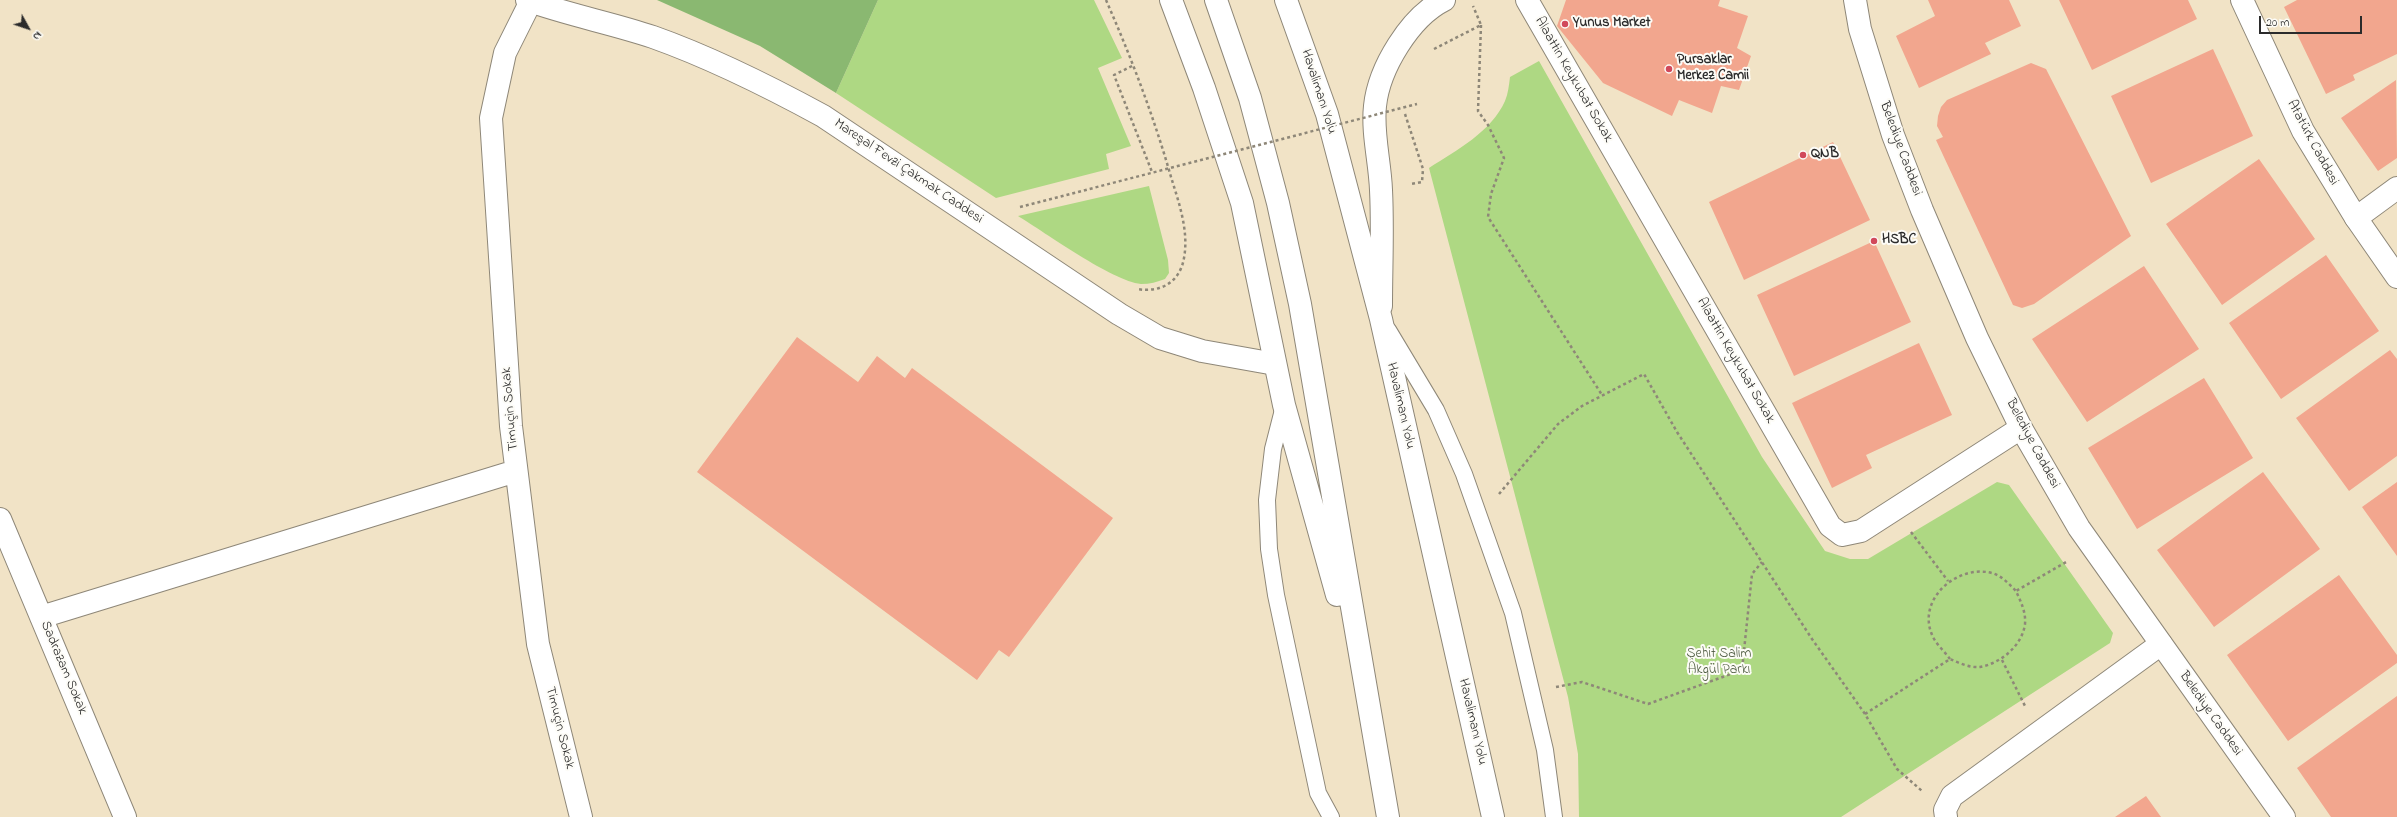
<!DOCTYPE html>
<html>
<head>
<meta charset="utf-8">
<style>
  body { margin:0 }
  #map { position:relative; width:2397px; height:817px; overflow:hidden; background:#f1e3c6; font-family:"Indie Flower",sans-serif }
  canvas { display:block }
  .north { position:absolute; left:8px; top:8px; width:40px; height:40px; -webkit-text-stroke:3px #fdfcf7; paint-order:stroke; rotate:130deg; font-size:11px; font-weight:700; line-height:16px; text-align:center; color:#2b2b2b }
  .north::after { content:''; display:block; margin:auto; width:14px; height:18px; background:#2b2b2b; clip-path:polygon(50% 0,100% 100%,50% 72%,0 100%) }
  .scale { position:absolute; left:2259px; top:16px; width:103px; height:18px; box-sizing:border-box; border:2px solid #2b2b2b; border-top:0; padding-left:5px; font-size:12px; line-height:14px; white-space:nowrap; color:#2b2b2b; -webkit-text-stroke:3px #fdfcf7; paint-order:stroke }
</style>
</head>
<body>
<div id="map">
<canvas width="2397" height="817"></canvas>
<div class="north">N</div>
<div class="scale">20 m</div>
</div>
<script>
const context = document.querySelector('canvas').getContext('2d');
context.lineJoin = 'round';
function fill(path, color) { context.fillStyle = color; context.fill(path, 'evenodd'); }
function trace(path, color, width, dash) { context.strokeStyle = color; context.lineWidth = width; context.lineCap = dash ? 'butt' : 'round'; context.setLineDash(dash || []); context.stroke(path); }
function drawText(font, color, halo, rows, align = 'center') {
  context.font = font + ' "Indie Flower",sans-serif'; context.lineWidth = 4; context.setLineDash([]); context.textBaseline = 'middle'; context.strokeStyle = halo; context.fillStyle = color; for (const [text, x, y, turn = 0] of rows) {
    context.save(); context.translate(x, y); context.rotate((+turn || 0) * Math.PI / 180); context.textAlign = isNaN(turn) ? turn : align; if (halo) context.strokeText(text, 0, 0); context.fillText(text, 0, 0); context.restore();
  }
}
fill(new Path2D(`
  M 878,0 L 1094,0 L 1122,58 L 1098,68 L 1131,146 L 1106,154 L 1109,169 L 996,198 L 836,93 Z
  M 1539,61 L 1762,457 L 1825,551 L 1850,559 L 1868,559 L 1997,482 L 2009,485 L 2113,633 L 2110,643 L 1841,817 L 1579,817 L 1578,754 L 1568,697 L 1429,168 C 1457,150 1491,132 1505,101 C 1508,94 1509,85 1510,77 Z
  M 1149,186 L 1168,260 L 1169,273 L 1165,279 C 1157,282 1150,284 1141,284 C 1112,281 1046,233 1018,216 Z`), '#aed883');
fill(new Path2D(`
  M 657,0 L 878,0 L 836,93 L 760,46 Z`), '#8ab871');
fill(new Path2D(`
  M 1566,0 L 1720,0 L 1718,6 L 1748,16 L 1737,48 L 1751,56 L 1739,90 L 1721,86 L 1712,113 L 1679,100 L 1672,116 L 1603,83 L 1557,26 Z
  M 1928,0 L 2009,0 L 2021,26 L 1985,43 L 1991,54 L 1919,88 L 1896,36 L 1935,16 Z
  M 2059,0 L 2188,0 L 2197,19 L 2092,70 Z
  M 2297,0 L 2397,0 L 2397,54 L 2353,75 L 2355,80 L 2326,94 L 2284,7 Z
  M 2213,49 L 2253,136 L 2151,183 L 2111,96 Z
  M 2031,63 L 2046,69 L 2131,236 L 2034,304 L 2022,308 L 2013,305 L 1936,140 L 1943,137 L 1937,126 L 1938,116 L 1941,107 L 1947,100 Z
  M 2396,80 L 2397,158 L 2378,171 L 2341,118 Z
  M 1833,142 L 1870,220 L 1744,280 L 1709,202 Z
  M 2259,159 L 2315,239 L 2222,305 L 2166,224 Z
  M 1874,241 L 1911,322 L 1794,376 L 1757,295 Z
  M 2326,255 L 2379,331 L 2281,399 L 2229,323 Z
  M 2144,266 L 2199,349 L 2087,422 L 2032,339 Z
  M 797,337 L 858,382 L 877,356 L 905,378 L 912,368 L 1113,518 L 1009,657 L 999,650 L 977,680 L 697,472 Z
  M 1919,343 L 1952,415 L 1866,455 L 1872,468 L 1832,488 L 1792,403 Z
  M 2390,350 L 2397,359 L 2397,456 L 2349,491 L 2296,418 Z
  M 2204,378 L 2253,458 L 2137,529 L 2088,448 Z
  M 2263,472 L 2320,549 L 2214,627 L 2157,550 Z
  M 2397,482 L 2397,556 L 2362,507 Z
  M 2339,575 L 2397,655 L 2397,663 L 2288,741 L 2227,655 Z
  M 2397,696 L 2397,817 L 2331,817 L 2297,768 Z
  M 2146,796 L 2161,817 L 2115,817 Z`), '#f2a68e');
const lane = new Path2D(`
  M 1388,330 L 1436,410 L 1464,474 L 1513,613 L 1545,750 L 1554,817
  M 1284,406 L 1273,449 L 1267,500 L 1269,549 L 1276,595 L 1318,793 L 1331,817`);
const street = new Path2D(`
  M 1527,0 L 1830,526 L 1842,535 L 1861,531 L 2021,428
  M 531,1 L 505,53 L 491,118 L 511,426 L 538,644 L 581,817
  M 2356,218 L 2397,188
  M 0,519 L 125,817
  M 41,617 L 516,471
  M 1946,817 L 1945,810 L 1952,796 L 2161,644`);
const secondary = new Path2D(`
  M 527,0 C 568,15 612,23 653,37 C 712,58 768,86 823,116 L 1119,314 L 1160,338 L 1202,351 L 1275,364
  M 1855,0 L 1860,29 L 1893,135 L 1922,210 L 1977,338 L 2021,428 L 2079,528 L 2284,817
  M 2242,0 L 2303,131 L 2356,218 L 2397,277
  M 1381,306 C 1381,267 1383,228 1381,190 C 1380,162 1372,133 1375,106 C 1379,68 1410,17 1444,0`);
const highway = new Path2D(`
  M 1171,0 L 1204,88 L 1242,203 L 1284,405 L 1337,595
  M 1216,0 L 1250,98 L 1278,203 L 1300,304 L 1388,817
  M 1286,0 L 1327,114 L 1381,319 L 1493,817`);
trace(lane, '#8e8778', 18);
trace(street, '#8e8778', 24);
trace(secondary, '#8e8778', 24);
trace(highway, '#8e8778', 24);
trace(new Path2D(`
  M 1106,0 C 1131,57 1154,117 1171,177 C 1179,203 1189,231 1184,258 C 1180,282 1161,293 1137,289
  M 1481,25 L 1478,111 L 1488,125 L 1504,158 L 1491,194 L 1488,217 L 1602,395
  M 1434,49 L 1481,25 L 1473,6
  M 1132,66 L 1114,75 L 1152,172
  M 1405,114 L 1423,169 L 1422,182 L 1410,184
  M 1499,494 L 1558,424 L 1582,406 L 1644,374 L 1677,432 L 1812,639 L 1865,714 L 1897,769 L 1922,791
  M 1911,532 L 1948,581
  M 1950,659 C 1945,652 1937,645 1933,637 C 1915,600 1957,564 1992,573 C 2002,576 2009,584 2016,591
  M 2002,660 L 2025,706
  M 1556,687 L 1582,682 L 1648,704 L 1742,670 L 1752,574 L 1762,562
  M 1865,714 L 1950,659 C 1959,663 1970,668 1980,667 C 2001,663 2022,646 2025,624 C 2026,612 2021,602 2016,591 L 2068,561`), '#8e8778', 2.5, [3, 3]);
trace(lane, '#fff', 16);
trace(street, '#fff', 22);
trace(secondary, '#fff', 22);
trace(highway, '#fff', 22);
trace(new Path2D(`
  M 1020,207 L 1417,104`), '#8e8778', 2.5, [3, 3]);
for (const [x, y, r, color] of [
  [1565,24,4,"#d1495b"],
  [1669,69,4,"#d1495b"],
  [1803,155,4,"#d1495b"],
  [1874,241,4,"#d1495b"]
]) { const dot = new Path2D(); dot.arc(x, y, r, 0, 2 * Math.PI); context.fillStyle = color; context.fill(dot); trace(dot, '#fdfcf7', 1.5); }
drawText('bold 14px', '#2b2b2b', '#fdfcf7', [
  ["Yunus Market",1573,24],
  ["Pursaklar",1677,61],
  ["Merkez Camii",1677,77],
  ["QNB",1811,155],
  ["HSBC",1882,241]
], 'left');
drawText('14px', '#2b2b2b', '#fdfcf7', [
  ["Alaattin Keykubat Sokak",1573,80,60],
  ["Havalimanı Yolu",1318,92,72],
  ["Atatürk Caddesi",2312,143,62],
  ["Belediye Caddesi",1900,149,70],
  ["Mareşal Fevzi Çakmak Caddesi",908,172,34],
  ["Alaattin Keykubat Sokak",1735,361,60],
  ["Havalimanı Yolu",1400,406,77],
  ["Timuçin Sokak",511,409,-95],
  ["Belediye Caddesi",2032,444,62],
  ["Sadrazam Sokak",63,668,67],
  ["Belediye Caddesi",2210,714,55],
  ["Havalimanı Yolu",1472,722,77],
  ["Timuçin Sokak",559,728,76]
]);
drawText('14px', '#525f45', '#fdfcf7', [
  ["Şehit Salim",1719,655],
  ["Akgül Parkı",1719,671]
]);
</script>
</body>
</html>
